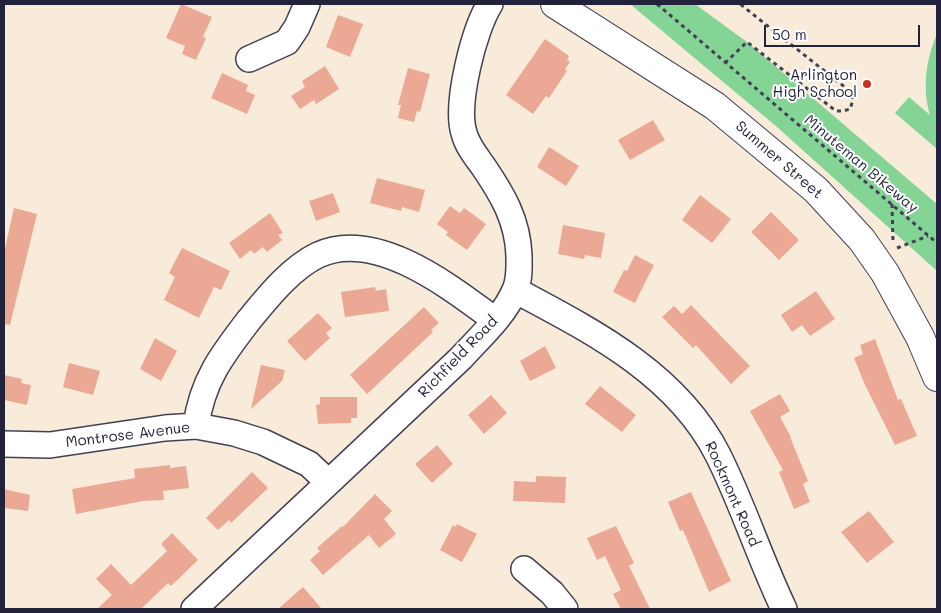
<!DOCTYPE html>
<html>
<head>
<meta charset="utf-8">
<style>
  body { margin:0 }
  #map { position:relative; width:941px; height:613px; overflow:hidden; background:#f8ebd9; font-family:Mali,sans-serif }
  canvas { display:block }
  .frame { position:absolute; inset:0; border:5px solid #22223b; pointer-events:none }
  .scale { position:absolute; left:764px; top:25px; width:156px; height:22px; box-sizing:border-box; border:2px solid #22223b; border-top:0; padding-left:6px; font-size:15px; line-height:18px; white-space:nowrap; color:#22223b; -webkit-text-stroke:4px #fff; paint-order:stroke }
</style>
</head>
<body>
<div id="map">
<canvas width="941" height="613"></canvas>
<div class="frame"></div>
<div class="scale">50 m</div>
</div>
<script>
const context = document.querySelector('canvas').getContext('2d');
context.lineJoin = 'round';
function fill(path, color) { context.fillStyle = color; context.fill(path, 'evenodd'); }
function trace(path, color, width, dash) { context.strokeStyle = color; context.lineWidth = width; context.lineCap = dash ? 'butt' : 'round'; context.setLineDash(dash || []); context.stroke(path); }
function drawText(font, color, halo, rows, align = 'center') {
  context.font = font + ' Mali,sans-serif'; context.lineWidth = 4; context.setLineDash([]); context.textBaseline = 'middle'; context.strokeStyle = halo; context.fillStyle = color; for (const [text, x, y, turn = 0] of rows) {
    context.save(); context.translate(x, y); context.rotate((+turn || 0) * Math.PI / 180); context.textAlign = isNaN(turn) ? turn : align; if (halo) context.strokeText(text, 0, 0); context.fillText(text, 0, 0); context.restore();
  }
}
fill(new Path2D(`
  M 630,4 L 695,4 L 747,42 L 937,204 L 937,271 L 777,127 Z
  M 937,34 L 937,149 L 895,113 L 909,97 L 930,115 C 922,88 926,59 937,34 Z`), '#83d495');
fill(new Path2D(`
  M 181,4 L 212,17 L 203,37 L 206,38 L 196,60 L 182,54 L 185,46 L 166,38 Z
  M 338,15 L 363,24 L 350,57 L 326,47 Z
  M 545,39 L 569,56 L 567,60 L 570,62 L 565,69 L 567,71 L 549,98 L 546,96 L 533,114 L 506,95 Z
  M 325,66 L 339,89 L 316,104 L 314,100 L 300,109 L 291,96 L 305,87 L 302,81 Z
  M 408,68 L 430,74 L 420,112 L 417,111 L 414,122 L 398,118 L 401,105 L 398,105 Z
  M 222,73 L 248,85 L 246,91 L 255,95 L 247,114 L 211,98 Z
  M 653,120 L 665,140 L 630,160 L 618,140 Z
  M 549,147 L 579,166 L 566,186 L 537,167 Z
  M 377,178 L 425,190 L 419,212 L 402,207 L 401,211 L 370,203 Z
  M 333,193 L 340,212 L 316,221 L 309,201 Z
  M 700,195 L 731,219 L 712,243 L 682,220 Z
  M 450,206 L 460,213 L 464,208 L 486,224 L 467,250 L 446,235 L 448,232 L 437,224 Z
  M 14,208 L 37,214 L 10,325 L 4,324 L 4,253 Z
  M 771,212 L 799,240 L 779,260 L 751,232 Z
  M 270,213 L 283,233 L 278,235 L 282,240 L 267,252 L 263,247 L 254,254 L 251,250 L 240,259 L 229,243 Z
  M 563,225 L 605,233 L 601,258 L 585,255 L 584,259 L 558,254 Z
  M 182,248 L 230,271 L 221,290 L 214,287 L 199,318 L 164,300 L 175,277 L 169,273 Z
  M 635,255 L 654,265 L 635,303 L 613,292 L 624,270 L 627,271 Z
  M 375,287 L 376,291 L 386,289 L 389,311 L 345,317 L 341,292 Z
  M 816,291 L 835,319 L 810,336 L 802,325 L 792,332 L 781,315 Z
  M 691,305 L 750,366 L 731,384 L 696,345 L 693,348 L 662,317 L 674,306 L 682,314 Z
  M 424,307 L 439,323 L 431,330 L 433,332 L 367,394 L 350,375 Z
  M 318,313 L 332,328 L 326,333 L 330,338 L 305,361 L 287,341 Z
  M 155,338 L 177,351 L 161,381 L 140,369 Z
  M 875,339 L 898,400 L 901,399 L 917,436 L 895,445 L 865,385 L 854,358 L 863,354 L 860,345 Z
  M 545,346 L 556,368 L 530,381 L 520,361 Z
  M 69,363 L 100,371 L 93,395 L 63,387 Z
  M 261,365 L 285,370 L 282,381 L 251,409 Z
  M 4,375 L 22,379 L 21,383 L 31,385 L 27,405 L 4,400 Z
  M 600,386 L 636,415 L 622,432 L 585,404 Z
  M 780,394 L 790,411 L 780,417 L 791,437 L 790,437 L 808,481 L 803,484 L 810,502 L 794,509 L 779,472 L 783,470 L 750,411 Z
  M 491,395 L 507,413 L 484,434 L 468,415 Z
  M 320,397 L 357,397 L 357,418 L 351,418 L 351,423 L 318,424 L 316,405 L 320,404 Z
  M 437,445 L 453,464 L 432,483 L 415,464 Z
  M 170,465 L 170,468 L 186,466 L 189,488 L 163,491 L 164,500 L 143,501 L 76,514 L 72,489 L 135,478 L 134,469 Z
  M 252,472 L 268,488 L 231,523 L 229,520 L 218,530 L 206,518 Z
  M 536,476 L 566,477 L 565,503 L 513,501 L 514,481 L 536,482 Z
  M 4,489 L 30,495 L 28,511 L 4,508 Z
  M 691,492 L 731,581 L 709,592 L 683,530 L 680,531 L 668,502 Z
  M 375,494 L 392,511 L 384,519 L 396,534 L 379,548 L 369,535 L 323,575 L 310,560 L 320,551 L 317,548 L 342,526 L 343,527 Z
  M 869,511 L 894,542 L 867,563 L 841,532 Z
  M 457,524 L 477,534 L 462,562 L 440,550 L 453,525 L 456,527 Z
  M 616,526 L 634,563 L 629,566 L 650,609 L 621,609 L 613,594 L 621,590 L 605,556 L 597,560 L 587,538 Z
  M 172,533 L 198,560 L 171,586 L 168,583 L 141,609 L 97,609 L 112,595 L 96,579 L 111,564 L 131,585 L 167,551 L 161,544 Z
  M 303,587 L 322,609 L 278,609 Z`), '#eba995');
const street = new Path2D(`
  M 249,59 L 287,42 L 297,27 L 307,4
  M 515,290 C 592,331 677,374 718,455 C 743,505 760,559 784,609
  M 196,426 C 202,381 222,355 249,320 C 268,297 291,268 318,255 C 376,228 450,287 495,320
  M 4,444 L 50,445 L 165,428 L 196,426 L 234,433 L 263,442 L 309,464 L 328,482
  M 524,569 L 552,593 L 565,609
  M 194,609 L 461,358 C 480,337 504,316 515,290 C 520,279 519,267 519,256 C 518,220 502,194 483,166 C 475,155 467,145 464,133 C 455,104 474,29 490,4`);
const secondary = new Path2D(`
  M 555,4 L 715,106 L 816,190 L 862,240 L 885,273 L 920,337 L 937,377`);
trace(street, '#424053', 28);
trace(secondary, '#424053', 30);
trace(new Path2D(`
  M 657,4 L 937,243
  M 725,63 L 747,42 L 836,111 L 843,111 L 850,109 L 853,100 L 851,92 L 740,4
  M 892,204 L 893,242
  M 897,248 L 928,236`), '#424053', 3, [4, 4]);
trace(street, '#fff', 25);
trace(secondary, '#fff', 28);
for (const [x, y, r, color] of [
  [867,84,5,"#c8321e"]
]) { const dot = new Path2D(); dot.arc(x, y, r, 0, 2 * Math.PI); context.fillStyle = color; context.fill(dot); trace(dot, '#fff', 2); }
drawText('15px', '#22223b', '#fff', [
  ["Arlington",857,75],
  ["High School",857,92]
], 'right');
drawText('15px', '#22223b', '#fff', [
  ["Summer Street",779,160,41],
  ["Minuteman Bikeway",861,164,40],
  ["Richfield Road",458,357,-46],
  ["Montrose Avenue",128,435,-7],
  ["Rockmont Road",732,494,66]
]);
</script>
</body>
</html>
